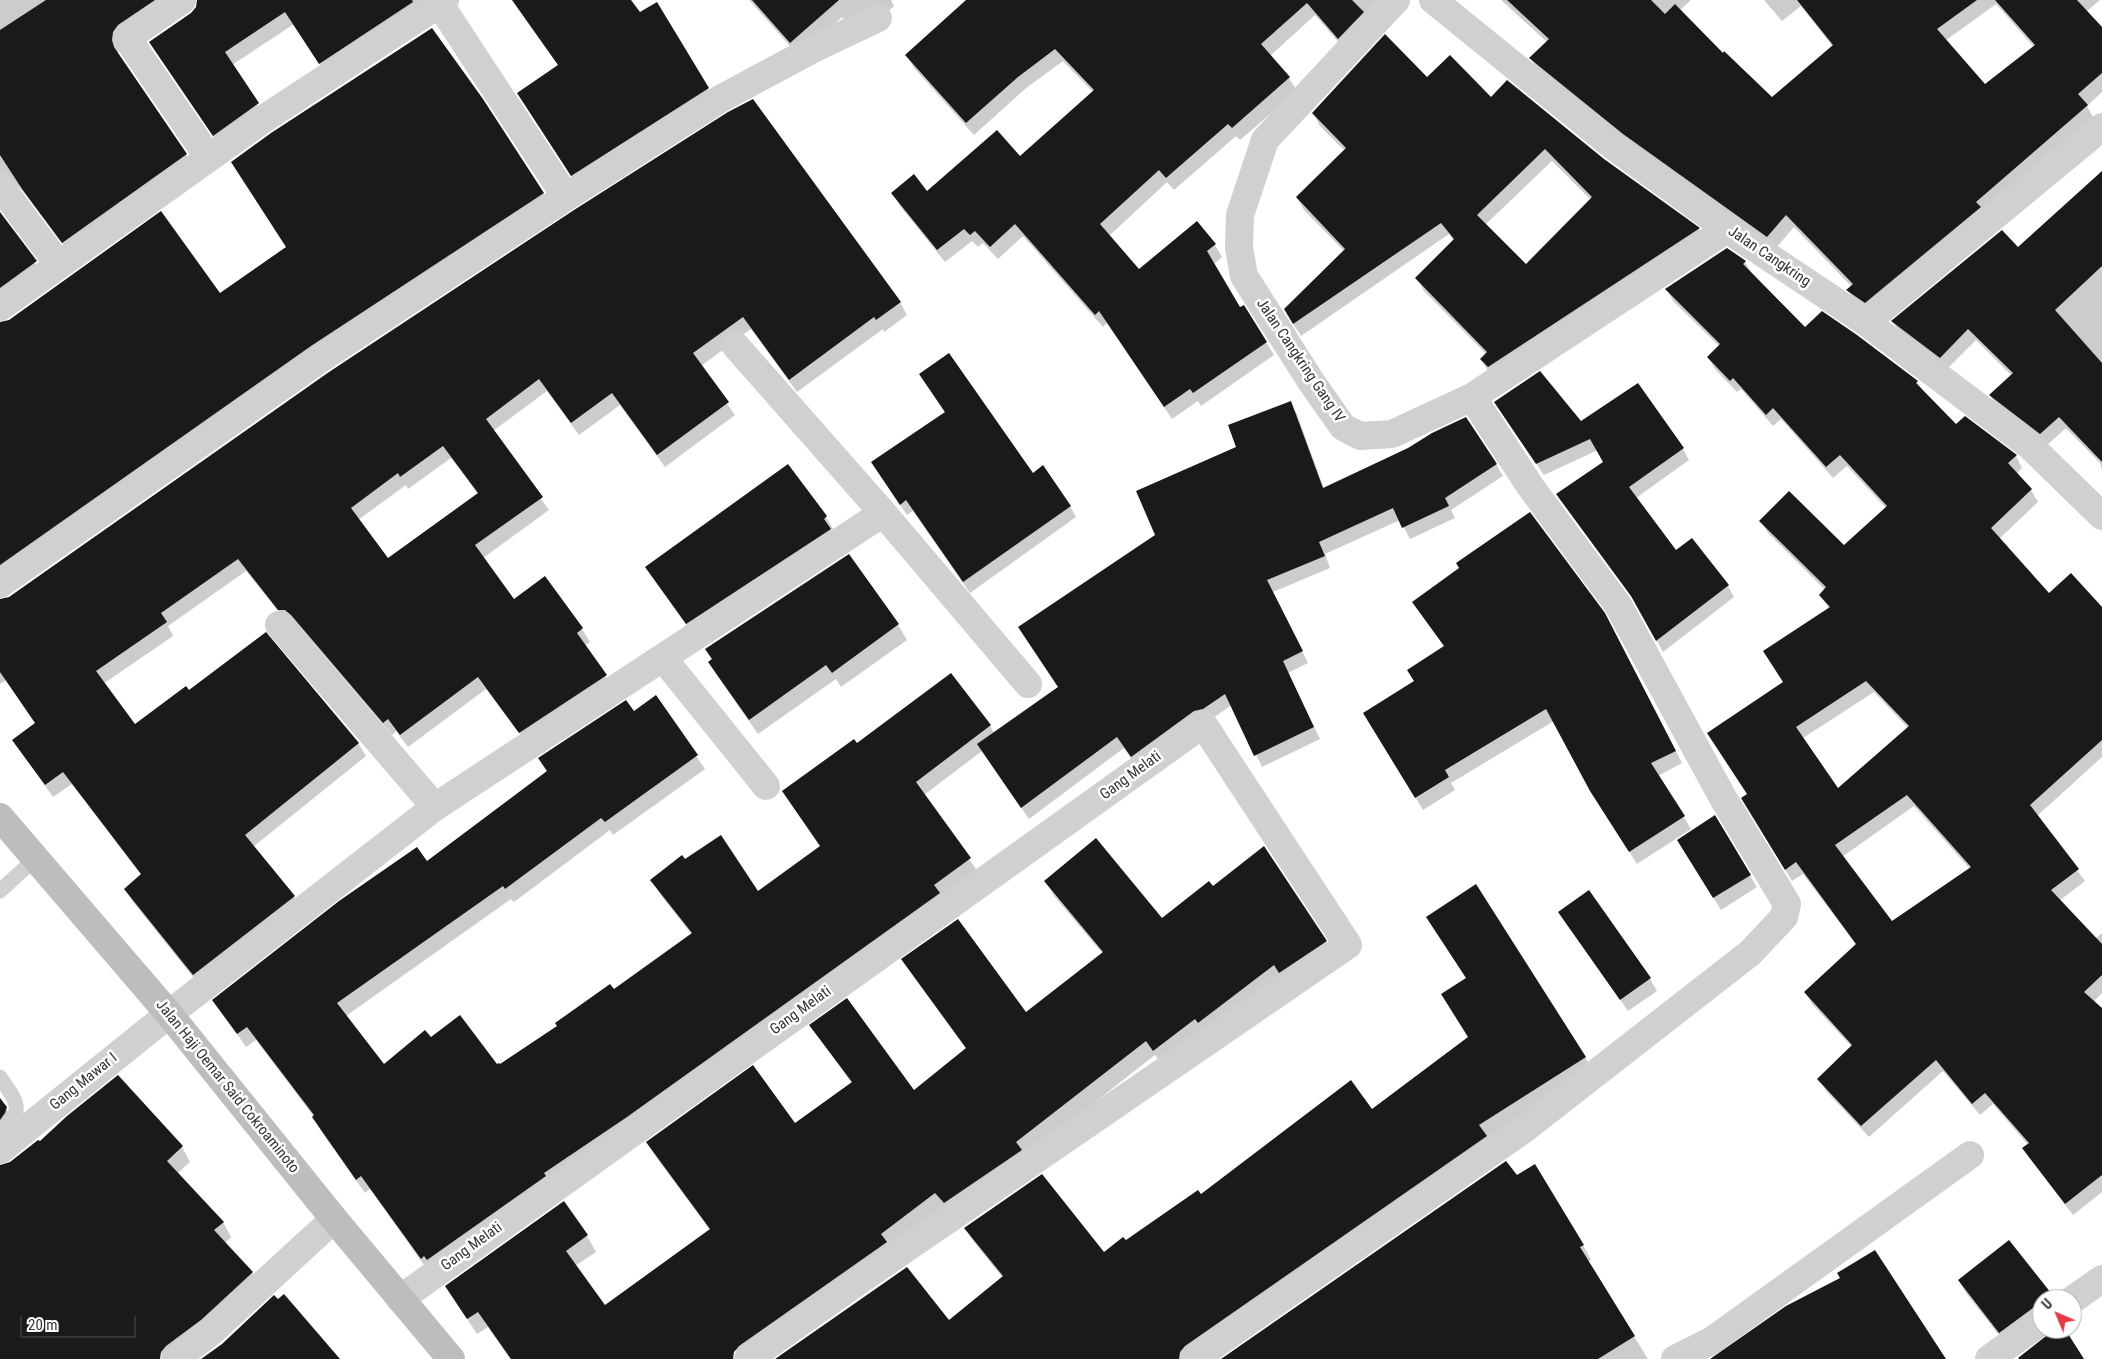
<!DOCTYPE html>
<html>
<head>
<meta charset="utf-8">
<style>
  body { margin:0 }
  #map { position:relative; width:2102px; height:1359px; overflow:hidden; background:#fff; font-family:"Roboto Condensed",sans-serif }
  canvas { display:block }
  .north { position:absolute; left:2032px; top:1289px; width:50px; height:50px; box-sizing:border-box; background:#fff; border:1px solid #adadad; border-radius:50%; rotate:315deg; font-size:14px; font-weight:700; line-height:20px; text-align:center; color:#333 }
  .north::after { content:''; display:block; margin:auto; width:18px; height:22px; background:#e63946; clip-path:polygon(50% 0,100% 100%,50% 72%,0 100%) }
  .scale { position:absolute; left:20px; top:1316px; width:116px; height:22px; box-sizing:border-box; border:2px solid #333; border-top:0; padding-left:6px; font-size:15px; line-height:18px; white-space:nowrap; color:#333; -webkit-text-stroke:4px #fff; paint-order:stroke }
</style>
</head>
<body>
<div id="map">
<canvas width="2102" height="1359"></canvas>
<div class="north">U</div>
<div class="scale">20 m</div>
</div>
<script>
const context = document.querySelector('canvas').getContext('2d');
context.lineJoin = 'round';
function fill(path, color) { context.fillStyle = color; context.fill(path, 'evenodd'); }
function trace(path, color, width, dash) { context.strokeStyle = color; context.lineWidth = width; context.lineCap = dash ? 'butt' : 'round'; context.setLineDash(dash || []); context.stroke(path); }
function drawText(font, color, halo, rows, align = 'center') {
  context.font = font + ' "Roboto Condensed",sans-serif'; context.lineWidth = 5; context.setLineDash([]); context.textBaseline = 'middle'; context.strokeStyle = halo; context.fillStyle = color; for (const [text, x, y, turn = 0] of rows) {
    context.save(); context.translate(x, y); context.rotate((+turn || 0) * Math.PI / 180); context.textAlign = isNaN(turn) ? turn : align; if (halo) context.strokeText(text, 0, 0); context.fillText(text, 0, 0); context.restore();
  }
}
fill(new Path2D(`
  M 0,0 L 180,0 L 120,45 L 118,54 L 194,167 L 71,255 L 21,189 L 15,184 L 0,186 Z
  M 198,0 L 436,0 L 327,76 L 294,24 L 232,65 L 265,117 L 221,148 L 150,42 L 192,14 L 197,7 Z
  M 512,0 L 630,0 L 640,14 L 657,4 L 715,101 L 579,188 L 526,106 L 559,66 Z
  M 749,0 L 891,0 L 894,6 L 883,16 L 852,29 L 842,17 L 798,55 Z
  M 968,0 L 1395,0 L 1346,51 L 1315,15 L 1270,56 L 1289,78 L 1297,91 L 1240,140 L 1236,136 L 1174,190 L 1167,182 L 1109,236 L 1139,270 L 1215,245 L 1222,257 L 1213,265 L 1240,309 L 1243,306 L 1274,355 L 1201,406 L 1198,401 L 1172,419 L 1107,323 L 1103,327 L 1023,236 L 998,259 L 983,243 L 978,247 L 972,241 L 945,262 L 900,206 L 893,193 L 927,193 L 1020,157 L 1093,92 L 1063,61 L 1025,89 L 974,135 L 914,68 L 907,56 Z
  M 1501,0 L 1691,0 L 1680,10 L 1723,55 L 1772,99 L 1833,47 L 1801,6 L 1782,21 L 1764,0 L 2100,0 L 2086,12 L 2102,29 L 2102,92 L 2087,106 L 2094,119 L 1873,315 L 1855,303 L 1848,290 L 1852,287 L 1794,227 L 1775,249 L 1631,146 L 1538,71 L 1531,58 L 1547,42 ZM 1996,4 L 2034,47 L 1984,86 L 1945,41 Z
  M 1427,79 L 1491,98 L 1603,160 L 1699,229 L 1706,241 L 1488,371 L 1481,359 L 1486,354 L 1424,291 L 1417,278 L 1454,241 L 1449,234 L 1301,336 L 1292,322 L 1344,251 L 1304,210 L 1297,198 L 1345,151 L 1320,126 L 1313,113 ZM 1552,161 L 1591,200 L 1526,266 L 1485,225 Z
  M 2102,182 L 2102,470 L 2100,463 L 2066,428 L 2047,445 L 1997,407 L 1990,395 L 2012,376 L 1976,340 L 1947,369 L 1900,333 L 1893,322 L 2018,249 Z
  M 543,193 L 551,206 L 0,583 L 0,324 L 219,295 Z
  M 575,211 L 900,302 L 907,315 L 884,332 L 883,329 L 797,392 L 751,329 L 701,366 L 735,415 L 665,467 L 620,405 L 579,435 L 547,391 L 493,431 L 549,510 L 483,558 L 514,601 L 545,578 L 582,629 L 590,642 L 584,646 L 614,689 L 528,745 L 486,689 L 408,747 L 396,731 L 392,735 L 300,628 L 293,623 L 287,622 L 246,571 L 168,626 L 173,636 L 103,684 L 134,726 L 189,692 L 358,743 L 366,756 L 253,847 L 294,897 L 301,910 L 201,987 L 133,902 L 125,889 L 142,876 L 72,784 L 53,797 L 13,740 L 36,724 L 6,680 L 0,684 L 0,600 L 10,598 ZM 451,458 L 478,494 L 388,559 L 358,520 L 406,485 L 408,489 Z
  M 0,214 L 43,275 L 0,306 Z
  M 1727,249 L 1745,262 L 1752,273 L 1805,328 L 1917,382 L 1923,391 L 1956,426 L 2016,456 L 2022,468 L 2016,474 L 2031,490 L 2038,502 L 1999,539 L 2049,595 L 2102,609 L 2102,757 L 2037,816 L 2085,881 L 2059,901 L 2095,939 L 2102,933 L 2102,993 L 2093,1002 L 2102,1010 L 2102,1192 L 2073,1215 L 2031,1160 L 2024,1148 L 2028,1145 L 1993,1104 L 1980,1115 L 1943,1071 L 1869,1137 L 1826,1091 L 1819,1079 L 1852,1047 L 1812,1004 L 1805,992 L 1857,946 L 1803,874 L 1792,881 L 1743,798 L 1748,795 L 1784,683 L 1829,609 L 1820,595 L 1825,590 L 1768,533 L 1761,521 L 1844,547 L 1886,508 L 1847,466 L 1833,478 L 1781,419 L 1773,426 L 1741,389 L 1737,392 L 1715,369 L 1708,357 L 1719,346 L 1673,301 L 1667,289 ZM 1874,692 L 1908,728 L 1838,789 L 1803,738 ZM 1914,806 L 1970,869 L 1891,922 L 1842,857 Z
  M 920,375 L 1070,506 L 1076,517 L 970,593 L 913,511 L 907,515 L 872,463 L 945,413 Z
  M 1290,402 L 1297,414 L 1324,489 L 1496,464 L 1503,476 L 1451,510 L 1455,518 L 1410,539 L 1400,520 L 1325,554 L 1330,568 L 1273,592 L 1308,663 L 1288,673 L 1320,739 L 1262,767 L 1232,705 L 1138,768 L 1124,748 L 1029,819 L 982,751 L 924,795 L 978,872 L 429,1272 L 370,1189 L 365,1193 L 321,1131 L 314,1117 L 256,1040 L 246,1047 L 214,1001 L 426,862 L 547,772 L 540,759 L 634,713 L 655,697 L 705,769 L 613,835 L 610,830 L 514,902 L 511,899 L 346,1016 L 384,1066 L 431,1039 L 500,1066 L 613,991 L 692,935 L 660,894 L 652,880 L 685,860 L 758,893 L 821,847 L 784,791 L 857,745 L 990,726 L 994,733 L 1059,687 L 1156,535 L 1237,448 Z
  M 1502,413 L 1581,423 L 1683,449 L 1689,460 L 1636,498 L 1675,552 L 1728,586 L 1734,597 L 1663,652 L 1638,606 L 1557,495 L 1605,462 L 1598,450 L 1544,475 Z
  M 788,465 L 826,517 L 833,529 L 830,531 L 836,541 L 694,635 L 646,567 Z
  M 1414,602 L 1611,627 L 1682,763 L 1658,776 L 1691,829 L 1637,864 L 1591,790 L 1554,721 L 1451,783 L 1455,790 L 1423,810 L 1372,725 L 1415,682 L 1445,647 Z
  M 898,625 L 907,640 L 841,687 L 836,679 L 758,734 L 718,677 L 709,662 L 712,660 L 706,649 Z
  M 1715,817 L 1757,887 L 1721,910 L 1686,852 Z
  M 1046,881 L 1162,920 L 1213,888 L 1325,941 L 1334,956 L 1162,1065 L 1155,1055 L 1025,1157 L 742,1359 L 675,1276 L 710,1230 L 656,1157 L 647,1143 L 795,1125 L 852,1084 L 811,1025 L 914,1091 L 966,1049 L 912,974 L 903,960 L 1026,1014 L 1103,954 L 1054,896 Z
  M 1560,913 L 1650,979 L 1657,991 L 1628,1011 Z
  M 1428,918 L 1585,1057 L 1593,1071 L 1195,1359 L 777,1359 L 949,1321 L 1003,1278 L 974,1242 L 965,1228 L 1104,1254 L 1201,1196 L 1372,1111 L 1470,1038 L 1467,979 Z
  M 118,1077 L 182,1147 L 190,1162 L 178,1173 L 223,1222 L 231,1237 L 225,1243 L 252,1273 L 261,1287 L 165,1359 L 161,1353 L 154,1359 L 0,1359 L 0,1166 L 10,1163 L 39,1143 Z
  M 0,1100 L 14,1121 L 0,1144 Z
  M 1516,1177 L 1583,1245 L 1591,1260 L 1588,1262 L 1648,1359 L 1224,1359 Z
  M 587,1236 L 596,1252 L 575,1266 L 605,1307 L 677,1359 L 510,1359 L 488,1327 L 477,1334 L 446,1287 Z
  M 1959,1281 L 2050,1293 L 2053,1299 L 2042,1299 L 2042,1319 L 2006,1344 L 1966,1293 Z`), '#0003');
fill(new Path2D(`
  M 46,0 L 155,0 L 118,25 L 113,32 L 112,40 L 114,47 L 187,154 L 62,243 L 22,189 L 0,155 L 0,30 Z
  M 197,0 L 412,0 L 413,2 L 319,64 L 285,12 L 225,52 L 259,103 L 213,136 L 149,42 L 191,13 L 196,7 Z
  M 512,0 L 631,0 L 640,12 L 657,2 L 709,88 L 571,176 L 517,93 L 558,65 Z
  M 752,0 L 839,0 L 790,43 Z
  M 966,0 L 1352,0 L 1364,12 L 1338,39 L 1307,3 L 1261,44 L 1290,77 L 1232,128 L 1228,124 L 1166,178 L 1159,170 L 1100,224 L 1139,269 L 1197,221 L 1216,244 L 1207,251 L 1240,307 L 1244,305 L 1267,342 L 1193,393 L 1190,389 L 1164,407 L 1099,311 L 1095,315 L 1015,224 L 990,247 L 975,231 L 970,235 L 964,229 L 937,250 L 891,193 L 914,174 L 927,191 L 997,130 L 1020,156 L 1094,90 L 1055,49 L 1018,77 L 966,123 L 905,55 Z
  M 1507,0 L 1651,0 L 1665,14 L 1675,4 L 1723,53 L 1724,51 L 1772,97 L 1833,45 L 1797,0 L 1977,0 L 1937,29 L 1985,84 L 2035,45 L 1995,0 L 2077,0 L 2102,27 L 2102,73 L 2078,94 L 2088,105 L 1976,202 L 1981,207 L 1865,303 L 1846,290 L 1853,284 L 1786,215 L 1767,237 L 1623,134 L 1529,58 L 1549,39 Z
  M 432,28 L 483,99 L 544,193 L 311,346 L 0,565 L 0,322 L 9,320 L 161,211 L 220,293 L 286,247 L 231,162 L 271,133 Z
  M 1385,34 L 1427,77 L 1450,55 L 1491,97 L 1507,80 L 1604,159 L 1700,228 L 1488,367 L 1480,359 L 1487,352 L 1415,278 L 1454,239 L 1441,223 L 1293,324 L 1284,309 L 1345,249 L 1296,197 L 1346,148 L 1312,113 ZM 1545,149 L 1592,197 L 1526,264 L 1477,215 Z
  M 753,99 L 901,302 L 876,320 L 874,317 L 789,380 L 743,317 L 693,353 L 729,402 L 657,455 L 612,393 L 571,423 L 539,379 L 486,419 L 543,497 L 475,545 L 514,599 L 545,576 L 583,628 L 577,633 L 607,675 L 519,733 L 478,677 L 400,735 L 388,719 L 383,723 L 291,615 L 285,610 L 278,610 L 238,559 L 161,613 L 167,622 L 96,671 L 135,724 L 186,686 L 189,690 L 266,632 L 359,743 L 245,835 L 295,896 L 193,975 L 124,889 L 141,874 L 63,772 L 45,785 L 12,740 L 35,723 L 0,672 L 0,599 L 9,597 L 329,372 L 574,210 L 728,112 ZM 443,446 L 478,493 L 388,558 L 351,508 L 398,473 L 400,477 Z
  M 2102,171 L 2102,266 L 2055,310 L 2102,363 L 2102,462 L 2059,417 L 2040,434 L 1989,395 L 2013,373 L 1968,329 L 1940,358 L 1891,321 L 2002,230 L 2018,247 Z
  M 0,212 L 37,261 L 0,288 Z
  M 1727,248 L 1746,261 L 1743,264 L 1805,327 L 1822,311 L 1857,335 L 1918,381 L 1916,383 L 1956,424 L 1965,416 L 2017,455 L 2008,463 L 2032,489 L 1991,528 L 2049,593 L 2071,573 L 2102,607 L 2102,740 L 2030,805 L 2079,869 L 2051,890 L 2102,944 L 2102,975 L 2084,992 L 2102,1008 L 2102,1175 L 2065,1204 L 2022,1148 L 2029,1143 L 1985,1093 L 1972,1104 L 1936,1060 L 1861,1126 L 1817,1079 L 1852,1045 L 1804,992 L 1856,944 L 1796,862 L 1785,870 L 1741,798 L 1747,794 L 1707,733 L 1783,682 L 1763,651 L 1830,607 L 1819,595 L 1826,587 L 1759,521 L 1789,491 L 1844,545 L 1887,506 L 1840,455 L 1826,467 L 1773,408 L 1766,415 L 1733,378 L 1730,381 L 1707,357 L 1720,344 L 1665,289 ZM 1866,681 L 1909,726 L 1838,788 L 1796,727 ZM 1907,795 L 1971,867 L 1892,921 L 1835,845 Z
  M 949,353 L 1033,473 L 1043,465 L 1071,506 L 963,582 L 906,500 L 900,505 L 871,462 L 945,412 L 919,374 Z
  M 1540,371 L 1581,421 L 1638,383 L 1684,448 L 1629,487 L 1676,550 L 1692,538 L 1729,585 L 1656,641 L 1631,596 L 1556,494 L 1603,462 L 1590,439 L 1536,464 L 1494,402 Z
  M 1291,401 L 1323,488 L 1408,448 L 1432,433 L 1466,417 L 1497,464 L 1445,498 L 1449,506 L 1402,528 L 1393,508 L 1319,542 L 1325,556 L 1267,580 L 1303,651 L 1283,661 L 1314,727 L 1254,756 L 1225,694 L 1203,709 L 1194,711 L 1131,757 L 1117,737 L 1021,808 L 977,744 L 1058,687 L 1018,627 L 1155,535 L 1136,491 L 1236,447 L 1228,425 Z
  M 788,464 L 827,516 L 824,519 L 831,529 L 686,624 L 645,567 Z
  M 1530,512 L 1605,613 L 1676,751 L 1651,763 L 1685,816 L 1629,852 L 1590,791 L 1546,709 L 1445,770 L 1449,777 L 1415,798 L 1363,713 L 1414,681 L 1407,670 L 1444,646 L 1412,602 L 1459,568 L 1456,563 Z
  M 849,554 L 899,624 L 832,673 L 826,665 L 749,720 L 708,662 L 712,659 L 705,649 Z
  M 951,673 L 991,725 L 916,782 L 971,858 L 934,885 L 940,893 L 627,1117 L 544,1173 L 546,1176 L 427,1260 L 424,1256 L 421,1259 L 361,1176 L 356,1180 L 312,1117 L 314,1115 L 247,1027 L 237,1034 L 212,1000 L 339,901 L 417,847 L 427,861 L 547,771 L 538,758 L 626,700 L 634,711 L 656,695 L 698,755 L 605,822 L 601,818 L 505,889 L 503,886 L 337,1003 L 384,1064 L 425,1030 L 431,1037 L 460,1015 L 497,1064 L 499,1063 L 500,1064 L 557,1026 L 555,1023 L 610,984 L 614,989 L 692,933 L 650,880 L 682,855 L 685,859 L 721,835 L 758,891 L 820,846 L 782,791 L 854,739 L 857,743 Z
  M 1715,815 L 1751,875 L 1713,898 L 1677,840 Z
  M 1096,838 L 1162,918 L 1209,881 L 1213,886 L 1264,846 L 1327,941 L 1279,973 L 1274,965 L 1198,1023 L 1195,1019 L 1153,1051 L 1146,1041 L 1016,1142 L 1022,1150 L 944,1203 L 935,1193 L 881,1234 L 887,1242 L 739,1346 L 734,1352 L 733,1359 L 511,1359 L 478,1312 L 467,1319 L 445,1286 L 564,1201 L 588,1235 L 566,1251 L 605,1305 L 710,1229 L 646,1142 L 753,1065 L 795,1123 L 852,1082 L 809,1025 L 847,998 L 914,1090 L 966,1048 L 901,959 L 958,919 L 1026,1012 L 1103,952 L 1044,881 Z
  M 1476,884 L 1586,1057 L 1479,1125 L 1487,1136 L 1185,1346 L 1180,1352 L 1179,1359 L 775,1359 L 907,1267 L 949,1320 L 1003,1276 L 964,1228 L 1042,1174 L 1104,1252 L 1123,1237 L 1126,1240 L 1198,1190 L 1201,1194 L 1351,1080 L 1372,1109 L 1468,1037 L 1441,994 L 1466,978 L 1426,917 Z
  M 1589,890 L 1651,978 L 1620,1000 L 1558,912 Z
  M 118,1075 L 183,1146 L 167,1161 L 224,1222 L 214,1230 L 253,1272 L 201,1320 L 166,1346 L 161,1352 L 160,1359 L 0,1359 L 0,1165 L 10,1162 L 38,1140 L 40,1141 L 67,1116 Z
  M 0,1098 L 7,1107 L 5,1113 L 0,1120 Z
  M 1506,1161 L 1517,1175 L 1535,1164 L 1584,1245 L 1580,1247 L 1635,1336 L 1598,1359 L 1221,1359 Z
  M 2009,1240 L 2051,1293 L 2045,1297 L 2046,1299 L 2042,1299 L 2042,1306 L 2033,1308 L 1999,1333 L 1958,1280 Z
  M 1875,1250 L 1946,1359 L 1710,1359 L 1786,1306 L 1840,1278 L 1837,1273 Z
  M 284,1294 L 340,1359 L 201,1359 L 222,1344 L 274,1295 L 278,1299 Z
  M 2055,1329 L 2065,1329 L 2084,1359 L 2019,1359 L 2018,1358 Z`), '#1a1a1a');
trace(new Path2D(`
  M 0,891 L 36,858
  M 0,1077 C 17,1103 26,1109 0,1133`), '#d0d0d0', 15);
trace(new Path2D(`
  M 182,0 L 127,38 L 209,158
  M 437,0 L 566,197
  M 1396,0 L 1265,140 L 1240,215 L 1239,248 L 1244,276 L 1312,383 L 1343,427 L 1360,436 L 1392,434 L 1472,397 L 1727,229
  M 0,186 L 59,265
  M 0,307 L 262,120 L 445,0
  M 1866,322 L 2102,127
  M 883,513 L 1028,684
  M 0,584 L 320,359 L 566,197 L 720,99 L 817,47 L 878,18
  M 279,625 L 435,807
  M 663,658 L 766,786
  M 0,1150 L 169,1014 L 435,807 L 883,513 L 735,345
  M 400,1299 L 1203,724 L 1348,945 L 863,1278 L 748,1359
  M 2072,1300 L 2102,1279
  M 175,1359 L 211,1332 L 334,1219
  M 1194,1359 L 1523,1130 L 1750,953 L 1784,917 L 1787,904 L 1723,798 L 1618,605 L 1530,486 L 1472,397
  M 1675,1359 L 1711,1341 L 1970,1155
  M 1989,1359 L 2042,1321`), '#d0d0d0', 28);
trace(new Path2D(`
  M 1433,0 L 1613,146 L 1727,229 L 1866,322 L 2029,445 L 2102,516`), '#d0d0d0', 28);
trace(new Path2D(`
  M 0,817 L 169,1014 L 334,1219 L 451,1359`), '#bdbdbd', 28);
drawText('15px', '#333', '#fff', [
  ["Jalan Cangkring",1769,257,34],
  ["Jalan Cangkring Gang IV",1300,361,56],
  ["Gang Melati",1131,776,-36],
  ["Gang Melati",801,1011,-36],
  ["Gang Mawar I",84,1082,-39],
  ["Jalan Haji Oemar Said Cokroaminoto",227,1087,51],
  ["Gang Melati",472,1247,-36]
]);
</script>
</body>
</html>
